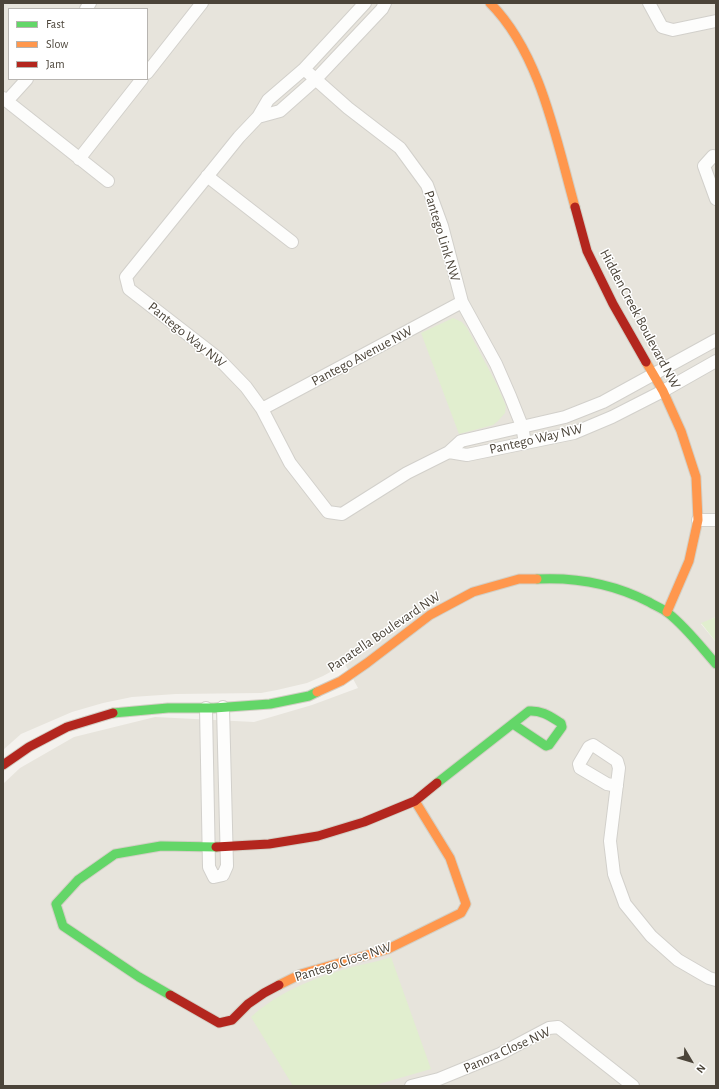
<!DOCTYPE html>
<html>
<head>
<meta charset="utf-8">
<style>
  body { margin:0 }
  #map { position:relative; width:719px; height:1089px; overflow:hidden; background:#f4f2ee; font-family:"Alegreya Sans",sans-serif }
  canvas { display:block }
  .frame { position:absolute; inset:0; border:4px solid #4b4439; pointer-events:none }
  .legend { position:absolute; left:8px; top:8px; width:140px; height:72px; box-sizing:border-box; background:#fff; border:1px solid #b7b4b0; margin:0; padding:5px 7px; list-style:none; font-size:12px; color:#4b4439 }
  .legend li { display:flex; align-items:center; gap:8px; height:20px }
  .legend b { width:20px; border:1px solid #b7b4b0 }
  .north { position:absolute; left:671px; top:1041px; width:40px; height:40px; -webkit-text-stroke:3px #fff; paint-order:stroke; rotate:128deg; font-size:11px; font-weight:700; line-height:16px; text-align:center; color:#4b4439 }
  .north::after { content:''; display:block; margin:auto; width:14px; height:18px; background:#4b4439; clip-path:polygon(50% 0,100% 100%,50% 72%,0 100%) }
</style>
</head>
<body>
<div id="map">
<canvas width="719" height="1089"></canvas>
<div class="frame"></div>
<ul class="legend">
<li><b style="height:5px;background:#63d668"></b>Fast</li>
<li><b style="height:5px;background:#ff974d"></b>Slow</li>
<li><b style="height:5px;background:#b3261e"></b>Jam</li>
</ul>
<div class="north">N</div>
</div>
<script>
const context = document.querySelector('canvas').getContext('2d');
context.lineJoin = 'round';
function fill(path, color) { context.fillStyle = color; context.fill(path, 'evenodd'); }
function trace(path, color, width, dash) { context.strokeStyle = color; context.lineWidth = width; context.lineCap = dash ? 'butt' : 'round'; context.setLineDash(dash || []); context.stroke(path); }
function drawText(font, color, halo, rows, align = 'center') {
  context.font = font + ' "Alegreya Sans",sans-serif'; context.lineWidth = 3; context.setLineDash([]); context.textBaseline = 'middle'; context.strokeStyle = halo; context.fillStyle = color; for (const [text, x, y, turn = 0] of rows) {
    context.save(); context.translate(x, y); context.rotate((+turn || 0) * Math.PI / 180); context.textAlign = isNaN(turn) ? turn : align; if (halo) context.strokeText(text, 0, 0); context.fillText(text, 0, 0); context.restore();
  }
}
fill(new Path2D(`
  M 3,3 L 716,3 L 716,617 L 701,624 L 716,642 L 716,1086 L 3,1086 L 3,784 L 20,768 L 74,737 L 155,717 L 254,722 L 312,705 L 358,688 L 345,664 L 323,676 L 307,683 L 277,690 L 261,693 L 176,694 L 132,697 L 103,703 L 72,712 L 21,734 L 3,750 ZM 9,9 L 147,9 L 147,79 L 9,79 Z`), '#e7e4dc');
fill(new Path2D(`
  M 453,318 L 462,322 L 467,328 L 497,385 L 506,406 L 505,413 L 498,421 L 493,425 L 459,434 L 421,333 Z
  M 716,617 L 716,642 L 701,623 Z
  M 391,957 L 431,1069 L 372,1086 L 293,1086 L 251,1017 C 279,991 319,976 356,966 C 368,963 380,961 391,957 Z`), '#e1eecf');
const street = new Path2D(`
  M 365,3 L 304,69 L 268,100 L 258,117 L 239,137 L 126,277 L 129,289 L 218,358 L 246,387 L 262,409 L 290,463 L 328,512 L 342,514 L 407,473 L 449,452 L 461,441 L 565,417 L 603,402 L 716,340
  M 649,3 L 662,27 L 673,30 L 716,21
  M 86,9 L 90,3
  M 304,69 L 348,108 L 400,148 L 427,185 L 442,226 L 462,302 L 496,364 L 510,396 L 522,426 L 525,443
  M 147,73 L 202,3
  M 3,98 L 108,181
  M 7,101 L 27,79
  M 258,117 L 280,111 L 315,80 L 382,9 L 385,3
  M 716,157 L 713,156 L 704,166 L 716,199
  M 79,159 L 142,79
  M 207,176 L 292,242
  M 262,409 L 462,302
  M 449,452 L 467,455 L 574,433 L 612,417 L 663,391 L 716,361
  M 698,520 L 716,520
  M 206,708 L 209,867 L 214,877 L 223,875 L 227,866 L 223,707
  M 617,786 L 607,784 L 580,768 L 579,764 L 589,747 L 593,745 L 617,761 L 619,768 L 610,841 L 614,874 L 625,904 L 651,936 L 678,960 L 709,978 L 716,980
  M 411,1086 L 439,1079 L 500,1054 L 549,1028 L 558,1027 L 633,1086`);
const fast = new Path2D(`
  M 537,579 C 576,577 614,584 649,602 C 655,606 662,608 668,613 C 686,627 701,647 716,664
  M 113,713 L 168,708 L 214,708 L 270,704 L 309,696 L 317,692
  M 437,783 L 529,711 C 542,710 551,717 561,723 L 562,727 L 549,745 L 546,746 L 513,724
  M 170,995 L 139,977 L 63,926 L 56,904 L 78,880 L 115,854 L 161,846 L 216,847`);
const slow = new Path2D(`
  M 490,3 C 541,54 556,140 575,207
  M 646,362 L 663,391 L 681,431 L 696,477 L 698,520 L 689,561 L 667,612
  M 317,692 L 341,681 L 367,663 L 430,615 L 473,592 L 519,579 L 537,579
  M 279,985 L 301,974 L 388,949 L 461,913 L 466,904 L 450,858 L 415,801`);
const jam = new Path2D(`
  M 575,207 L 587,251 L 613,304 L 646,362
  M 3,765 L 29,747 L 67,727 L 113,713
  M 216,847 L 269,844 L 318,836 L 364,822 L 415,801 L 437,783
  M 170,995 L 219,1023 L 232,1020 L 248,1004 L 264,993 L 279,985`);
trace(street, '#d2d0cb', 14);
trace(fast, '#d3cfc5', 11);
trace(slow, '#d3cfc5', 11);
trace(jam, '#d3cfc5', 11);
trace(street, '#fdfdfc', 12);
trace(fast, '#63d668', 9);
trace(slow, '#ff974d', 9);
trace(jam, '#b3261e', 9);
drawText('14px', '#4b4439', '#fff', [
  ["Pantego Link NW",442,236,73],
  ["Hidden Creek Boulevard NW",640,319,62],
  ["Pantego Way NW",187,335,39],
  ["Pantego Avenue NW",362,356,-28],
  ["Pantego Way NW",536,439,-13],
  ["Panatella Boulevard NW",384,632,-34],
  ["Pantego Close NW",343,962,-18],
  ["Panora Close NW",507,1050,-24]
]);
</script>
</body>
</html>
